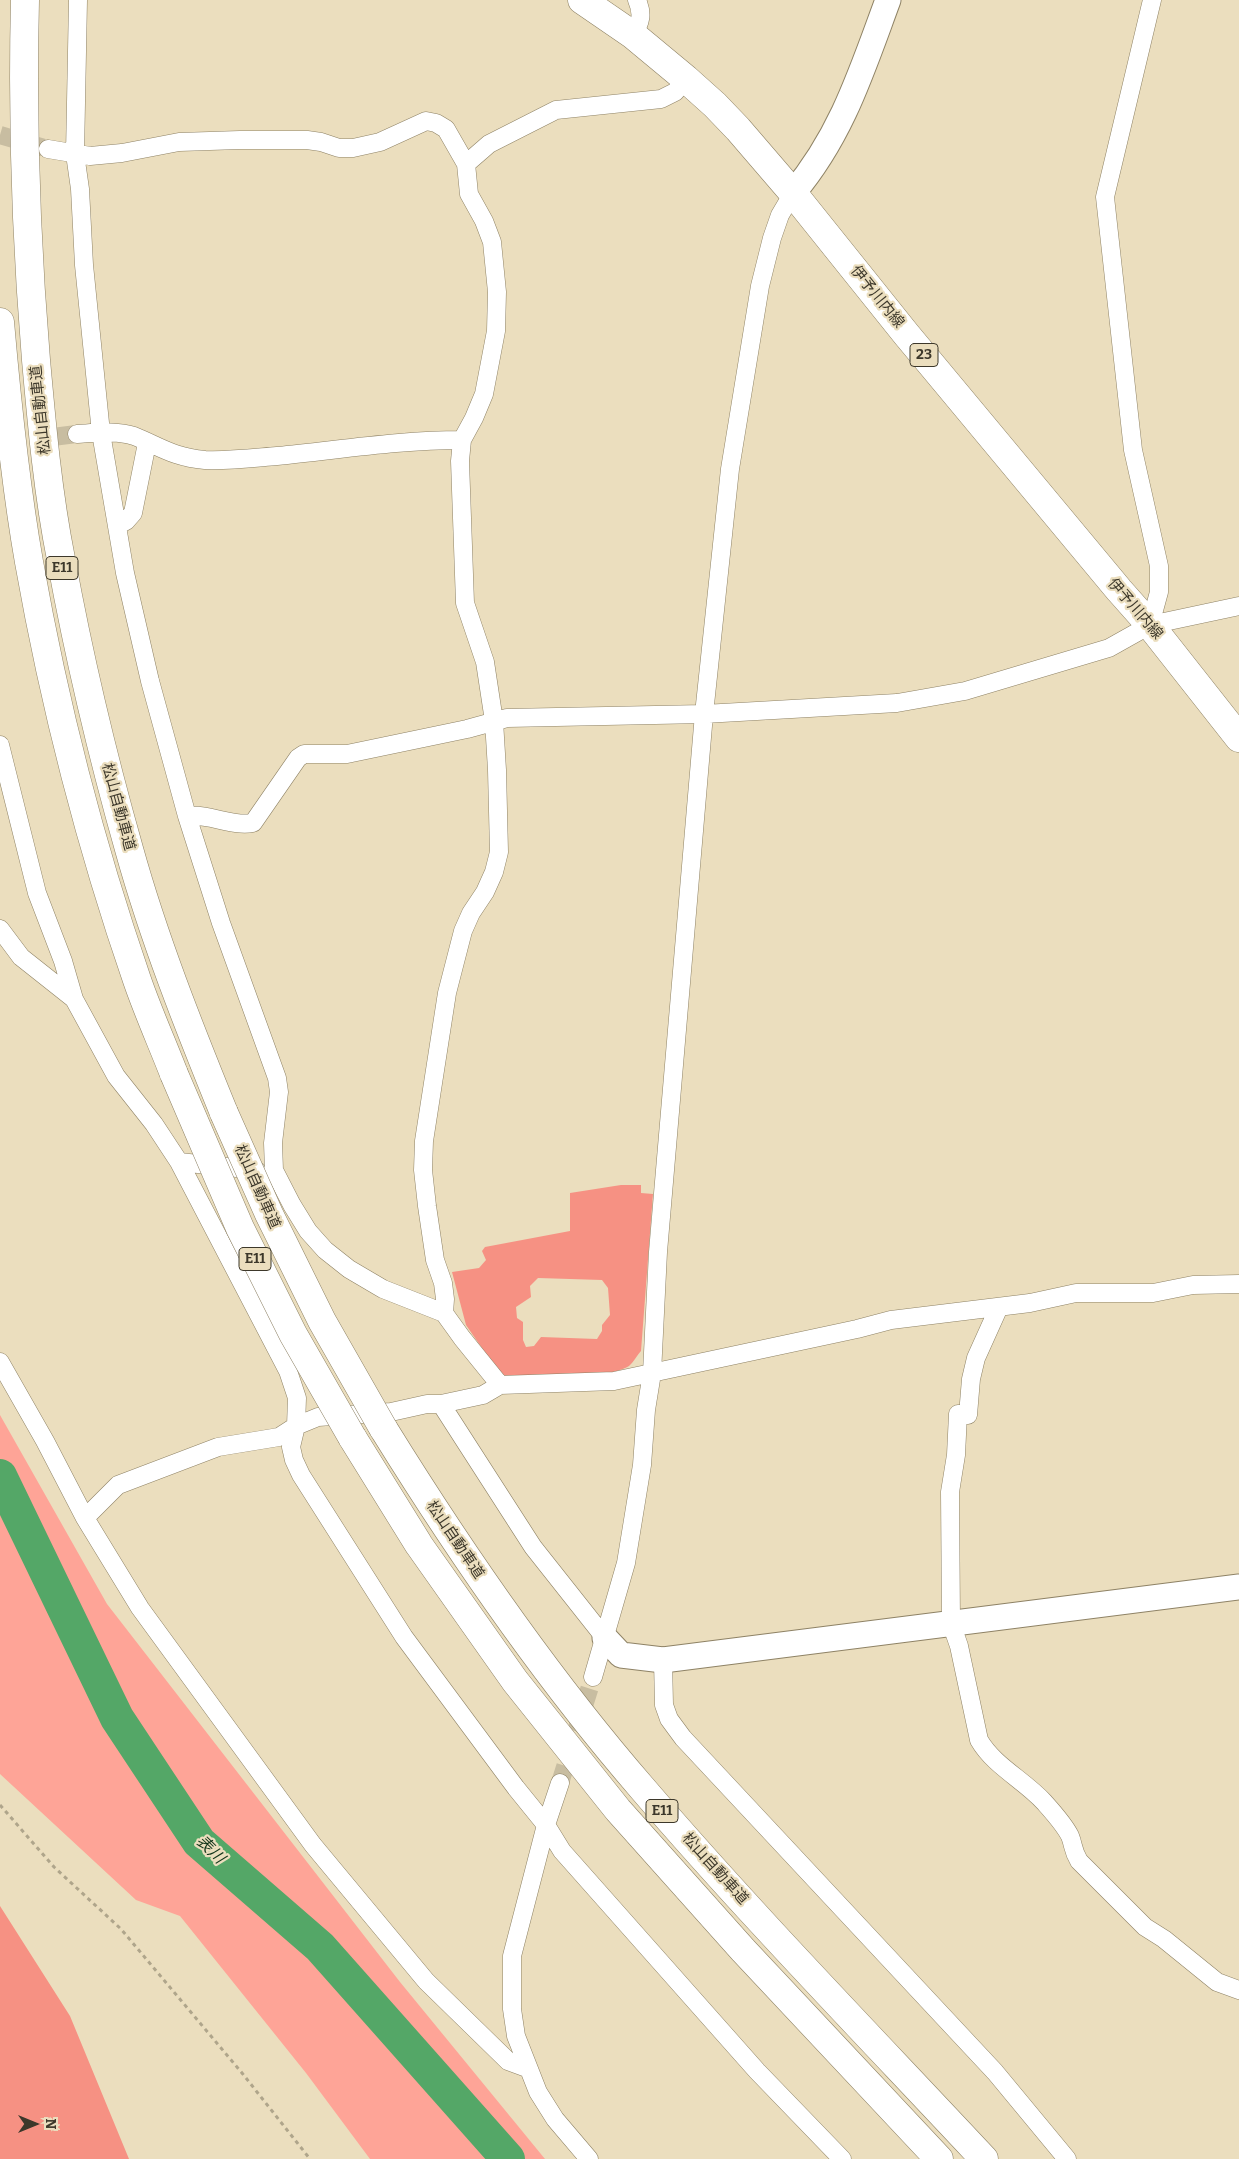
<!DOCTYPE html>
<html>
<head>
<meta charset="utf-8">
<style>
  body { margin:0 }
  #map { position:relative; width:1239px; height:2159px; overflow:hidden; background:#ebdebe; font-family:Bitter,serif }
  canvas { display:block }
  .north { position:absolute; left:10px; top:2099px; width:50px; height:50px; -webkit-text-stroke:4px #ebdebe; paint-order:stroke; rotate:90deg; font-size:14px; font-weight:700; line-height:20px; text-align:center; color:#3d382b }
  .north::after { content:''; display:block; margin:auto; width:18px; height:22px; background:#3d382b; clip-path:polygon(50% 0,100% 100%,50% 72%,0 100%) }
</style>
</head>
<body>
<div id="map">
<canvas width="1239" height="2159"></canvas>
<div class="north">N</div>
</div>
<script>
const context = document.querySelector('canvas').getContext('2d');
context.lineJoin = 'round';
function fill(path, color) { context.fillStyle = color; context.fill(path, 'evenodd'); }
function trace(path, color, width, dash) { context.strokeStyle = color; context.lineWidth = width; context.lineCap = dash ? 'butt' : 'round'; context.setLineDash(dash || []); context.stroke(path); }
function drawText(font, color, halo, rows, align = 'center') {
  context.font = font + ' Bitter,"Noto Sans JP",serif'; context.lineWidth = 4.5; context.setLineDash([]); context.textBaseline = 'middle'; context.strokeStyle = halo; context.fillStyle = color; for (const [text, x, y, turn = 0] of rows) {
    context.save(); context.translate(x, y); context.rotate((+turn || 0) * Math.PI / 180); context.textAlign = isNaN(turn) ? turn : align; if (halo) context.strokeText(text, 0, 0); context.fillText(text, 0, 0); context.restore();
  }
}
fill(new Path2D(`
  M 0,1415 L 107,1604 L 400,1982 L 545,2159 L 370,2159 L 306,2073 L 180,1916 L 136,1900 L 0,1774 Z`), '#fea497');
fill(new Path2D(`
  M 621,1185 L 641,1185 L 641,1193 L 653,1194 L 641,1351 C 637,1355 634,1362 629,1366 C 607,1380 530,1377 502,1377 L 466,1325 L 452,1272 L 479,1268 L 486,1260 L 482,1251 L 485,1247 L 570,1231 L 570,1193 ZM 538,1278 L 602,1280 L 608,1288 L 610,1315 L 602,1325 L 602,1331 L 597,1339 L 541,1337 L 534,1346 L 526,1347 L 523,1340 L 523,1322 L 517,1318 L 516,1307 L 531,1297 L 530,1286 Z
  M 0,1906 L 70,2016 L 129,2159 L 0,2159 Z`), '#f69183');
trace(new Path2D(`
  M 0,1476 L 117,1718 L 199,1842 L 320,1947 L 508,2159`), '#54a767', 34);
trace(new Path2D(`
  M 0,135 L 48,149
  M 3,443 L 77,434
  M 560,1783 L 593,1677`), '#c8bda1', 18, [18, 9]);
const street = new Path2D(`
  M 78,0 L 75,154 L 80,189 L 84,265 L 101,433 L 125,573 L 150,681 L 187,816 L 221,923 L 277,1078 L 279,1092 L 273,1143 L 274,1170 L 292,1205 L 308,1231 L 325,1250 L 349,1269 L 383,1289 L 444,1313 L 462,1338 L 500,1385
  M 633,35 C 641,22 643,14 637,0
  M 48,149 L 90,156 L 122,153 L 179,142 L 240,140 L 307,140 L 321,142 L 339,148 L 353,148 L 380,142 L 426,121 L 436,123 L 446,129 L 466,164
  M 77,434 C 95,433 117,430 134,436 C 161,447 173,457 205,460 C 229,461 253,458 277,456 C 339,450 399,440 462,440
  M 117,526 L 126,521 L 133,513 L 147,443
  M 1150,625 L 1159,592 L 1159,566 L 1133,450 L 1105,197 L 1152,0
  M 0,745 L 37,893 L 63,961 L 74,999 L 116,1076 L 154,1124 L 179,1162 L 288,1371 L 297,1398 L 296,1426 L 291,1447 L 294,1460 L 301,1475 L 404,1637 L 516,1788 L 546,1825 L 562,1851 L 757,2071 L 842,2159
  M 187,816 C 209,813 231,827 253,823 L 298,758 L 304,754 L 347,754 L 467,729 L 507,718 L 704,714 L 897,703 L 965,691 L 1109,648 L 1150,625 L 1239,606
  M 0,929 L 21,957 L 74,999
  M 179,1162 L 256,1170
  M 999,1307 L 976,1358 L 971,1379 L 968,1415 L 958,1414 L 956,1455 L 950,1492 L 951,1623 L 959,1646 L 979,1740 C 994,1766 1024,1780 1044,1802 C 1052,1811 1064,1824 1070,1836 C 1074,1846 1072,1849 1079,1861 L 1145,1927 L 1164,1939 L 1217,1982 L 1239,1990
  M 444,1313 L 445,1299 L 443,1283 L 435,1260 L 427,1206 L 423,1170 L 424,1141 L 447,993 L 463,931 L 471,913 L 485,892 L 494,872 L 499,852 L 497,770 L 494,721 L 485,662 L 465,603 L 460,461 L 462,440 L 474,418 L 484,394 L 496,331 L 497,292 L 492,242 L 484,221 L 469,194 L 466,164 L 489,144 L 556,110 L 661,99 L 675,92 L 686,79
  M 0,1362 L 45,1441 L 85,1518 L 140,1608 L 313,1845 L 426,1981 L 508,2061 L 527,2068
  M 441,1404 L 533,1547 L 605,1638
  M 85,1518 L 118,1485 L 218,1447 L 279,1437 L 296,1426 L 318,1417 L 391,1412 L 427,1404 L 441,1404 L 483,1395 L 500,1385 L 614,1381 L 857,1329 L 891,1320 L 1030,1303 L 1076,1293 L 1153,1293 L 1193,1285 L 1239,1284
  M 663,1660 L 664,1705 L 669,1719 L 683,1738 L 995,2072 L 1067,2159
  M 593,1677 L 626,1563 L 642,1465 L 646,1410 L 652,1373 L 658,1252 L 704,714 L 730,469 L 760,286 L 772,238 L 780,215 L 793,193
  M 560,1783 L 546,1825 L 512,1956 L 512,2009 L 516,2036 L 538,2092 L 555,2119 L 589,2159`);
const secondary = new Path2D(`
  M 793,193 C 842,135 862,70 888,0
  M 605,1638 L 621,1655 L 663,1660 L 1239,1587`);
const primary = new Path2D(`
  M 582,0 L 633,35 L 686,79 L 715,105 L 738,129 L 793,193 L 906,334 L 1119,590 L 1150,625 L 1239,738`);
const highway = new Path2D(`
  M 25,0 C 22,120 26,240 36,360 C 42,427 48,494 61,559 C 79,657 102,754 129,849 C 154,939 189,1027 224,1113
  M 0,322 C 7,402 15,483 29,562 C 54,703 90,844 137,980 C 148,1012 162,1043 174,1074
  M 383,1428 C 461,1554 545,1676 642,1788 C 751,1915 869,2036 984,2159
  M 352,1437 L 419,1545 L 515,1681 L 618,1810 L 743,1950 L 939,2159`);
trace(street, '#8e8265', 19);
trace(secondary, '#8e8265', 27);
trace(primary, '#8e8265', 29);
trace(highway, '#8e8265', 29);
trace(new Path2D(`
  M 0,1805 L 54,1867 L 121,1929 L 242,2073 L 310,2159`), '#afa58b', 3, [4, 4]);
trace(street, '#fff', 18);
trace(secondary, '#fff', 25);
trace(primary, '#fff', 28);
trace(highway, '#fff', 28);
const highwayBridge = new Path2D(`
  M 174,1074 L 240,1228 L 293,1334 L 352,1437
  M 224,1113 L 269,1214 L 322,1321 L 383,1428`);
trace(highwayBridge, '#8e8265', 29, []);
trace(highwayBridge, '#fff', 28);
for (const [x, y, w] of [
  [924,355,28],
  [62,568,32],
  [255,1259,32],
  [662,1811,32]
]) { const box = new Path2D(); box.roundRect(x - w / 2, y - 11.5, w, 23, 4); context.fillStyle = '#ebdebe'; context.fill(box); trace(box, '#3d382b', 1); }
drawText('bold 14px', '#3d382b', null, [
  ["23",924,355],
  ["E11",62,568],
  ["E11",255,1259],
  ["E11",662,1811]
]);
drawText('15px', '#3d382b', '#ebdebe', [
  ["伊予川内線",877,297,51],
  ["松山自動車道",41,410,-96],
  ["伊予川内線",1135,609,49],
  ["松山自動車道",118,807,75],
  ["松山自動車道",257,1187,66],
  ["松山自動車道",455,1540,56],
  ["松山自動車道",715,1869,48]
]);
drawText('italic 16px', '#103319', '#ebdebe', [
  ["表川",210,1850,44]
]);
</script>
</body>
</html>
